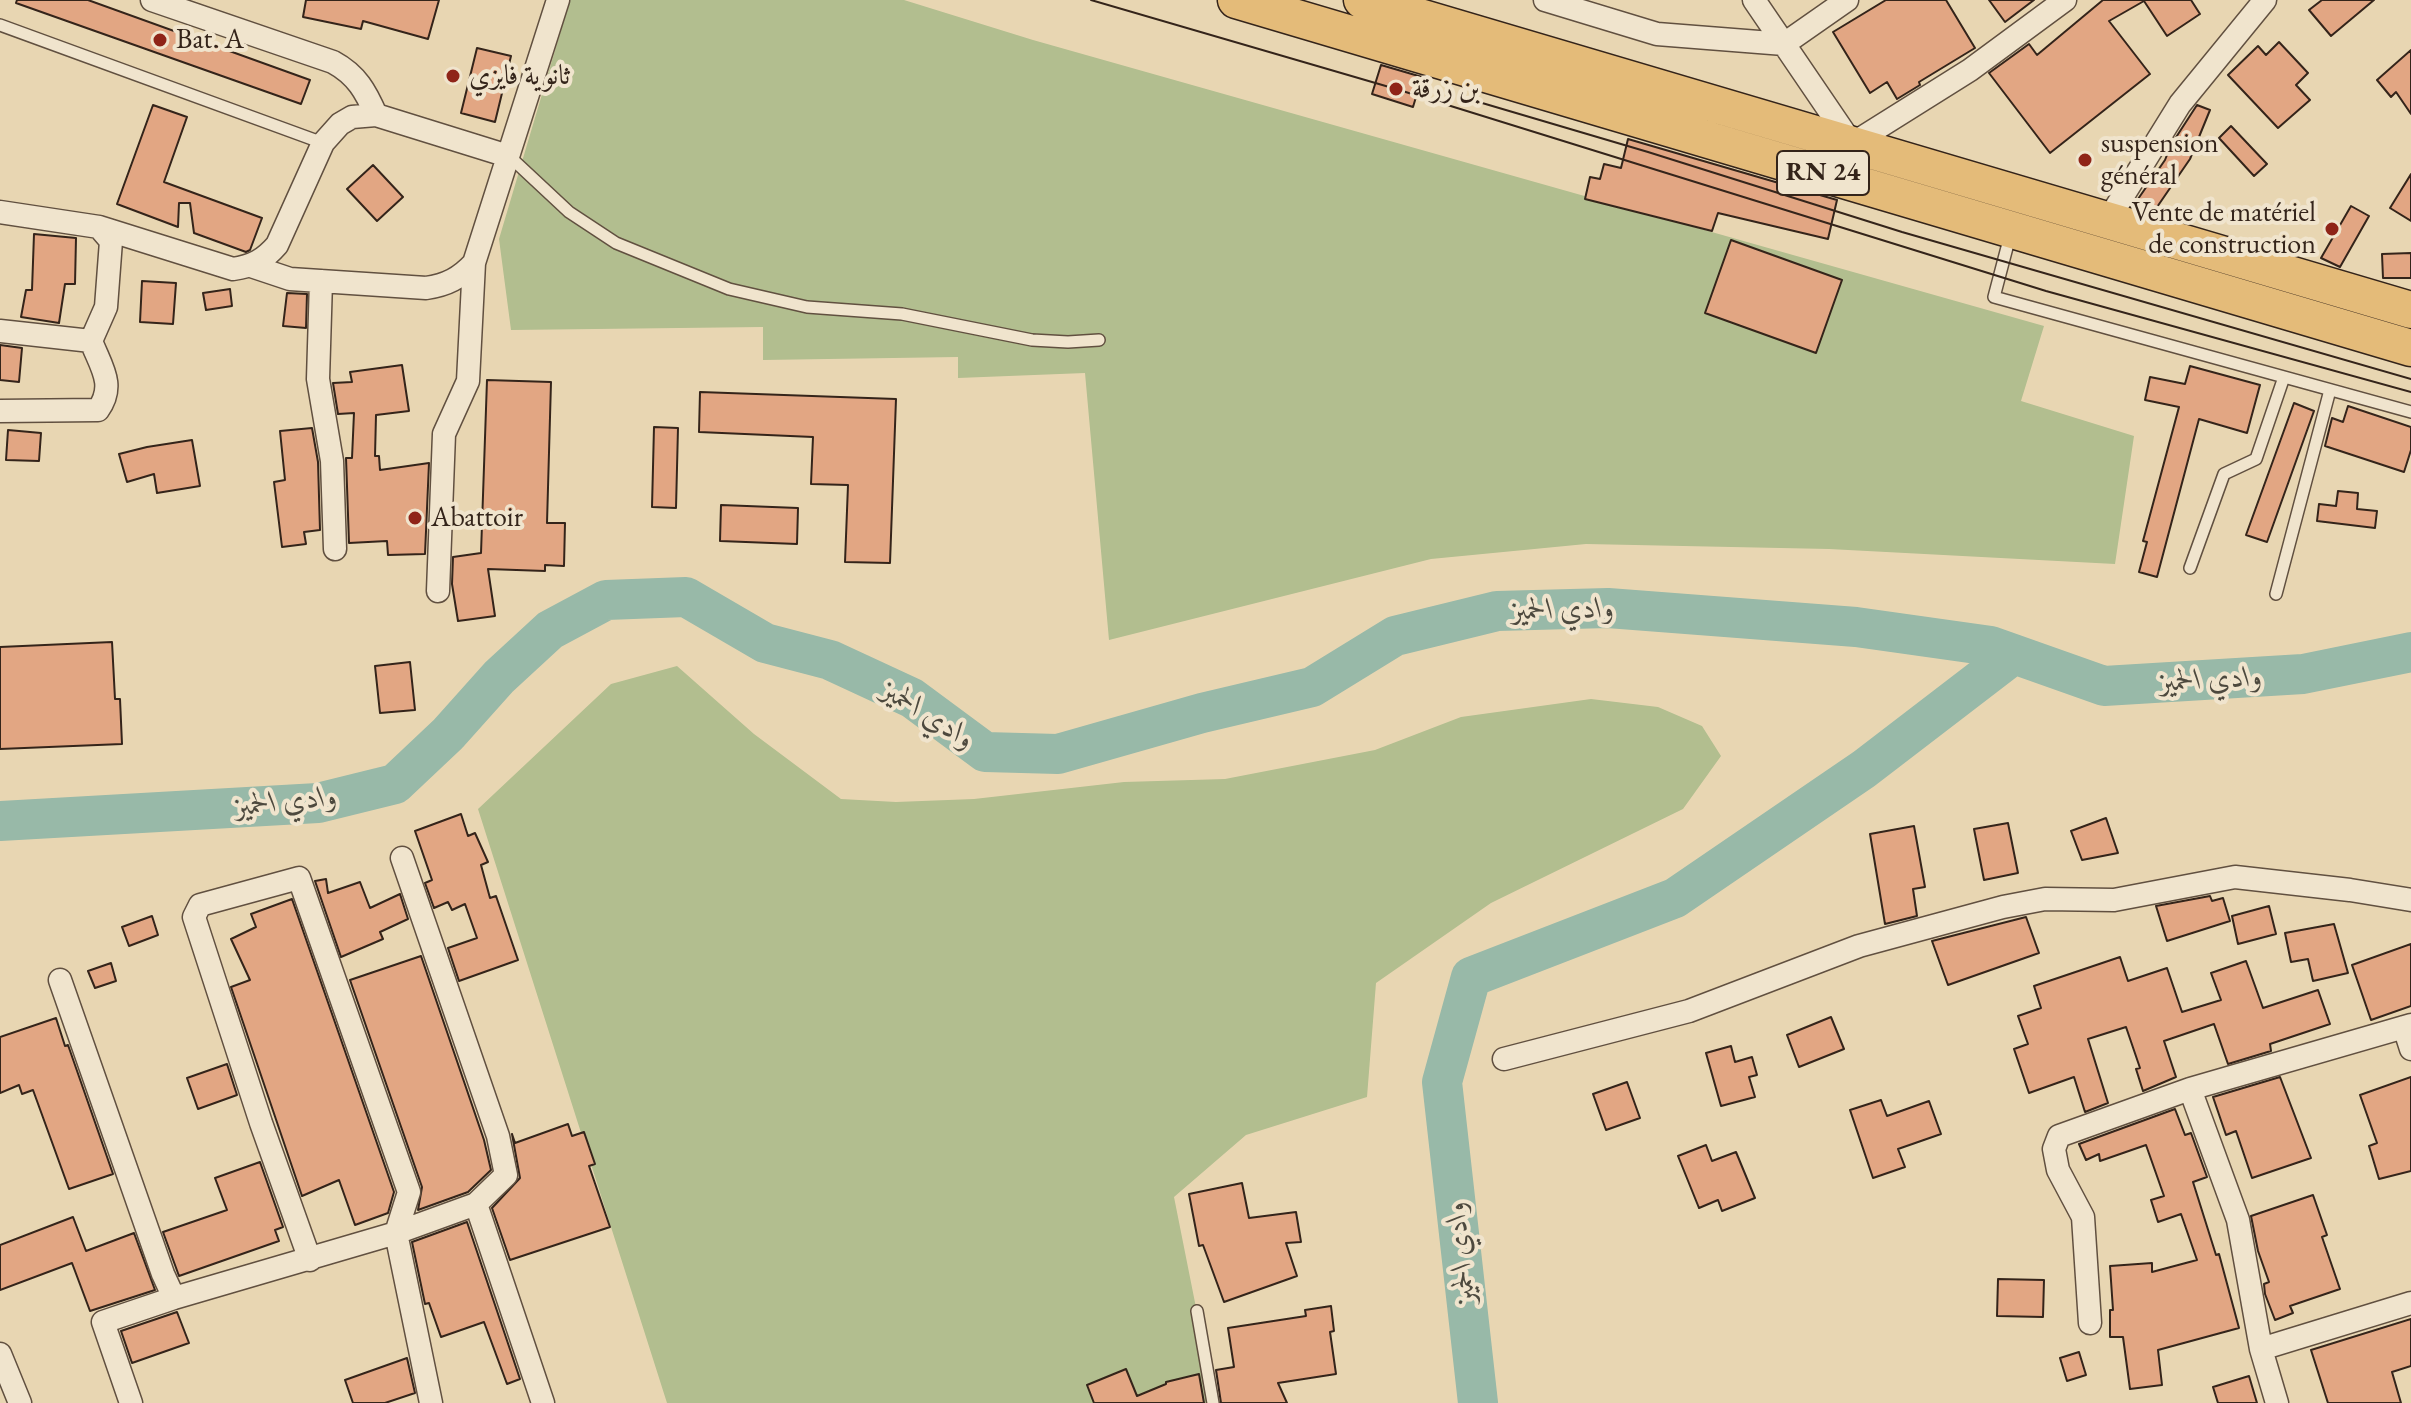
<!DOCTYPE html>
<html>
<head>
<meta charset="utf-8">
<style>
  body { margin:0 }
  canvas { display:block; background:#e8d6b2 }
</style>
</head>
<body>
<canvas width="2411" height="1403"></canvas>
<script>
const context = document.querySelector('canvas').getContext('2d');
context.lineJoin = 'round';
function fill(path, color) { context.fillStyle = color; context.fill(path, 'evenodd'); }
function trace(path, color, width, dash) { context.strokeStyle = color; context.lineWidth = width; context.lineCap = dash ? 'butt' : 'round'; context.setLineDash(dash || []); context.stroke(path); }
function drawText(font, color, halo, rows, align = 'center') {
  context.font = font + ' "EB Garamond",Amiri,serif'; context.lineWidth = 8; context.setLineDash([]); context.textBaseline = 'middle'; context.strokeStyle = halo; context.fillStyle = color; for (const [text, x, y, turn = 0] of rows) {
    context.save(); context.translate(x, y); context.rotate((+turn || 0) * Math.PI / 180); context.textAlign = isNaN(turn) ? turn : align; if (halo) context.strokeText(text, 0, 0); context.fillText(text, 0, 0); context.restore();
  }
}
fill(new Path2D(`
  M 570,0 L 904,0 L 1033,40 L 2044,326 L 2021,401 L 2134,436 L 2115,564 L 1829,549 L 1586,544 L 1431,559 L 1109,640 L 1085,373 L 958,378 L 958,357 L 763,360 L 763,327 L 511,330 L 499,239 Z
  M 677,666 L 754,734 L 841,799 L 896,802 L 974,799 L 1124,782 L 1225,779 L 1375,750 L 1461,717 L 1591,699 L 1658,707 L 1702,726 L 1721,756 L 1683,809 L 1491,903 L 1376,983 L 1367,1097 L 1246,1135 L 1174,1197 L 1215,1403 L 667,1403 L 478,809 L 611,684 Z`), '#b2be8f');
trace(new Path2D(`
  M 0,821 L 318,803 L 395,784 L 448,734 L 499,677 L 550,630 L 606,600 L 686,597 L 765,643 L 830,660 L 912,698 L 985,752 L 1058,754 L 1202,713 L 1312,687 L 1395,636 L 1497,611 L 1608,608 L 1856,627 L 1991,646 L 2104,686 L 2303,674 L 2411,652
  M 1478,1403 L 1442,1082 L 1471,977 L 1675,898 L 1864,769 L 2014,654`), '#98b9a8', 40);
const building = new Path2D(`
  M 17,0 L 88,0 L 310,80 L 301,104 L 16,3 Z
  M 306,0 L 439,0 L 428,39 L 363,21 L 361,29 L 303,17 Z
  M 1886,0 L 1946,0 L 1975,48 L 1919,82 L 1920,85 L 1897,99 L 1887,82 L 1870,93 L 1833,32 Z
  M 1989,0 L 2034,0 L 2005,22 Z
  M 2103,0 L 2191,0 L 2200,14 L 2167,36 L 2144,1 L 2109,21 L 2150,74 L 2050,153 L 1989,73 L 2029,44 L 2037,55 Z
  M 2322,0 L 2374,0 L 2331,36 L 2309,10 Z
  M 2279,42 L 2308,73 L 2296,85 L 2310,100 L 2278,128 L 2228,75 L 2258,46 L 2266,55 Z
  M 477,48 L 511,56 L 495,122 L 461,113 Z
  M 2411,50 L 2411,114 L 2396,92 L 2391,97 L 2377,80 Z
  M 1381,65 L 1422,77 L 1413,107 L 1372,94 Z
  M 153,105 L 187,117 L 164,182 L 262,218 L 250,250 L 246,252 L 194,233 L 190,203 L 179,203 L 178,227 L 117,204 Z
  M 2197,105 L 2210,110 L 2190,159 L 2155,210 L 2138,199 L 2165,160 L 2171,145 Z
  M 2231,126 L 2267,164 L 2254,176 L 2219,138 Z
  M 1628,139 L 1837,200 L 1828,239 L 1718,213 L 1712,231 L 1585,199 L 1590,177 L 1600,179 L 1604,164 L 1621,168 Z
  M 373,165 L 403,197 L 377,221 L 347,189 Z
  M 2411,174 L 2411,221 L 2390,208 Z
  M 2351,206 L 2369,216 L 2340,267 L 2321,258 Z
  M 34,234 L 76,238 L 75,284 L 65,284 L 59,323 L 21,317 L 26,290 L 32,290 Z
  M 1731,240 L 1842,280 L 1816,353 L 1705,313 Z
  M 2411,253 L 2411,278 L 2383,278 L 2382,254 Z
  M 142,281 L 176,283 L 173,324 L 140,322 Z
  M 230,289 L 232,306 L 206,310 L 203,293 Z
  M 287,293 L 307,294 L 306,328 L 283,326 Z
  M 0,345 L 22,348 L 19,382 L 0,380 Z
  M 402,365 L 409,411 L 376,415 L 375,456 L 379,456 L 380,470 L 429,463 L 425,554 L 388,555 L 387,541 L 349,543 L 346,458 L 352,458 L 354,413 L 338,414 L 333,383 L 352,382 L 350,372 Z
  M 2190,366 L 2260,385 L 2247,433 L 2199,419 L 2157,577 L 2139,572 L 2147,542 L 2143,541 L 2179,407 L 2145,400 L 2150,377 L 2185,384 Z
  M 487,380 L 551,382 L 547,523 L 565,523 L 564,566 L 545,565 L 545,571 L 488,569 L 495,616 L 458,621 L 452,584 L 453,557 L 481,553 Z
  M 700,392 L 896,399 L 890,563 L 845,562 L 848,485 L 811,484 L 813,437 L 699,432 Z
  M 2294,403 L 2314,411 L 2267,542 L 2246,535 Z
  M 2348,406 L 2411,427 L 2411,450 L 2404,472 L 2325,446 L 2332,418 L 2343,422 Z
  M 654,427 L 678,428 L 676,508 L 652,507 Z
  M 312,428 L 318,462 L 320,530 L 304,532 L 306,544 L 282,547 L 274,482 L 285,480 L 280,431 Z
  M 8,430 L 41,433 L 39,461 L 6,460 Z
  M 192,440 L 200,486 L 157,493 L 154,474 L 127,482 L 119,454 L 147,447 Z
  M 2338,491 L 2358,493 L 2357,509 L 2377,511 L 2375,528 L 2317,521 L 2319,504 L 2336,506 Z
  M 721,505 L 798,508 L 797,544 L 720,541 Z
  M 112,642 L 115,699 L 120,699 L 122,744 L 0,749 L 0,647 Z
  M 410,662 L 415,710 L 380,713 L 375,666 Z
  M 461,814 L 468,836 L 475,833 L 488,862 L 481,865 L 490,898 L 496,896 L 518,960 L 459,981 L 448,948 L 477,938 L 465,904 L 452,910 L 448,902 L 434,908 L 425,883 L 432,880 L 415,831 Z
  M 2106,818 L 2118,853 L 2082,860 L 2071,831 Z
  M 2008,823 L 2018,873 L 1984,880 L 1974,829 Z
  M 1914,826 L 1925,887 L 1913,889 L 1917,916 L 1885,924 L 1870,834 Z
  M 326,879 L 328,893 L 360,882 L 370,908 L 400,894 L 408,919 L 380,932 L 383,939 L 341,957 L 315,881 Z
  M 2210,896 L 2212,901 L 2223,898 L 2230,921 L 2167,941 L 2156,906 Z
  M 292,899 L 394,1192 L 388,1213 L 355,1225 L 339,1180 L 302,1196 L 231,987 L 250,980 L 231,939 L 256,927 L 251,914 Z
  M 2269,906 L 2276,934 L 2238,944 L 2232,916 Z
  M 152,916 L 158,935 L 129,946 L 122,927 Z
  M 2026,917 L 2039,953 L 1948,985 L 1932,941 Z
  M 2334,924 L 2348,973 L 2313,981 L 2308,959 L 2291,962 L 2285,933 Z
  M 2411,944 L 2411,1006 L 2371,1020 L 2352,965 Z
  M 421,956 L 484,1140 L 491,1170 L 468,1192 L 418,1210 L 422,1187 L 350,980 Z
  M 2120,957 L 2128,981 L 2167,968 L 2182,1012 L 2221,1000 L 2211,973 L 2246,961 L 2263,1008 L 2318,990 L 2330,1024 L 2270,1044 L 2271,1051 L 2228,1064 L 2214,1024 L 2164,1041 L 2176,1077 L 2143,1091 L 2136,1069 L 2140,1068 L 2126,1027 L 2088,1039 L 2108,1103 L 2085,1112 L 2074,1077 L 2029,1093 L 2014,1049 L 2028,1044 L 2018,1016 L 2041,1008 L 2034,986 Z
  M 111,963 L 116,981 L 95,988 L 88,971 Z
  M 1831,1017 L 1844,1049 L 1799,1067 L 1787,1035 Z
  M 56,1018 L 65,1046 L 68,1045 L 113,1174 L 69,1189 L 33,1090 L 22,1094 L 19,1085 L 0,1093 L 0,1037 Z
  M 1731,1046 L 1735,1062 L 1752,1057 L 1757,1075 L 1749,1077 L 1755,1097 L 1721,1106 L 1706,1053 Z
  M 227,1064 L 237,1095 L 198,1109 L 187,1078 Z
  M 2280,1077 L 2311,1158 L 2252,1178 L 2236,1131 L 2226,1135 L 2213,1097 Z
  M 2411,1077 L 2411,1171 L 2379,1179 L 2369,1146 L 2377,1143 L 2360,1095 Z
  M 1627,1082 L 1640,1118 L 1606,1130 L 1593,1094 Z
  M 1881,1100 L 1887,1116 L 1929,1101 L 1941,1134 L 1898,1149 L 1905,1167 L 1873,1178 L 1850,1110 Z
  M 2175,1109 L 2185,1135 L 2191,1133 L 2207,1177 L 2193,1182 L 2216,1255 L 2219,1254 L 2239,1328 L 2158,1350 L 2162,1385 L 2130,1389 L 2123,1337 L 2110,1337 L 2110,1310 L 2113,1310 L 2110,1266 L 2152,1263 L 2152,1272 L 2197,1260 L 2181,1214 L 2158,1222 L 2151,1200 L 2164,1196 L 2146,1145 L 2100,1161 L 2099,1154 L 2086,1160 L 2079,1144 Z
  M 568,1124 L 572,1136 L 584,1132 L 595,1164 L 589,1166 L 610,1227 L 510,1260 L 492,1208 L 520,1178 L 512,1134 L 515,1143 Z
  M 1706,1145 L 1712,1161 L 1736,1152 L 1755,1198 L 1722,1211 L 1718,1200 L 1699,1208 L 1678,1156 Z
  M 260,1162 L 283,1227 L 275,1230 L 279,1241 L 179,1276 L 163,1232 L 227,1210 L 215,1178 Z
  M 1242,1183 L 1249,1218 L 1296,1212 L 1301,1242 L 1286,1243 L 1297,1276 L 1224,1302 L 1203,1245 L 1199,1246 L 1189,1194 Z
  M 2313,1195 L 2327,1235 L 2322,1237 L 2340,1289 L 2290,1306 L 2293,1313 L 2275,1320 L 2265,1294 L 2264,1284 L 2269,1282 L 2258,1251 L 2251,1216 Z
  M 73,1217 L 86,1251 L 134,1233 L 155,1290 L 90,1311 L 72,1263 L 0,1290 L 0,1245 Z
  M 467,1222 L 520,1379 L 507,1384 L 484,1322 L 441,1337 L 429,1303 L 425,1304 L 412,1242 Z
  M 1998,1279 L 2044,1280 L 2043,1317 L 1997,1316 Z
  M 1331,1306 L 1334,1331 L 1330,1332 L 1336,1374 L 1278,1383 L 1287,1403 L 1221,1403 L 1216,1370 L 1234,1367 L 1228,1328 L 1306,1316 L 1305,1310 Z
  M 177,1312 L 189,1343 L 132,1363 L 121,1331 Z
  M 2411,1319 L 2411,1366 L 2392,1372 L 2401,1403 L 2328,1403 L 2311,1350 Z
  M 2079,1352 L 2086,1375 L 2067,1381 L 2060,1358 Z
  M 407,1358 L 415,1393 L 385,1403 L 353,1403 L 345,1380 Z
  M 1126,1369 L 1137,1396 L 1166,1384 L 1166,1382 L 1199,1374 L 1204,1403 L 1094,1403 L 1087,1385 Z
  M 2249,1376 L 2257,1403 L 2218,1403 L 2213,1387 Z`);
fill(building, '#e2a683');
trace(building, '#34241a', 2);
const lane = new Path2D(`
  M 0,25 L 323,143
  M 509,156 L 569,212 L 616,243 L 729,289 L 807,307 L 902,314 L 1032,340 L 1068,342 L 1099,340
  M 2010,236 L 1994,297 L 2411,412
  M 2190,568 L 2224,474 L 2256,459 L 2284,377
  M 2276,594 L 2330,390
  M 1197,1311 L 1213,1403`);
const street = new Path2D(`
  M 152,0 L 333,62 C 357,75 366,92 376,115
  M 1545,0 L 1657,34 L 1784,44 L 1847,0
  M 1754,0 L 1852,144 L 1970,70 L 2065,0
  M 0,212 L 99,227 L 233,269 C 253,266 264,260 277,245 L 323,143 L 340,124 L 352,117 L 376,115 L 508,156
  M 2108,220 L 2180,104 L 2265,0
  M 251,266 L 290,279 L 426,288 C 447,285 460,278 474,263 L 558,0
  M 321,281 L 318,379 L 332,461 L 335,549
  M 0,331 L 91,341 L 106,307 L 111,241 L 99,227
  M 0,411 L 98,410 C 116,385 101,367 91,341
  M 438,591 L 444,434 L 468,381 L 474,263
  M 60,980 L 163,1274 L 174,1298
  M 2404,1027 L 2411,1049
  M 1504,1059 L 1689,1011 L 1859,946 L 2003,907 L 2045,899 L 2114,900 L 2235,877 L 2350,890 L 2411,900
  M 476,1204 L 543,1403
  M 310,1260 L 261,1123 L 194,917 L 200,905 L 299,878 L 409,1192 L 396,1233 L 431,1403
  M 2090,1323 L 2083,1217 L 2058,1170 L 2054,1149 L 2059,1136 L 2190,1089
  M 2261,1349 L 2411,1303
  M 0,1354 L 20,1403
  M 131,1403 L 103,1322 L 174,1298 L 396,1233 L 476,1204 L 506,1175 L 498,1136 L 402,858
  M 2277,1403 L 2261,1349 L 2238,1220 L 2190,1089 L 2411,1025`);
const primary = new Path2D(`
  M 1236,0 L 2411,348
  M 1362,0 L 2411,310`);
trace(lane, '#615040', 14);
trace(street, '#615040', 25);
trace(primary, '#34241a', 39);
trace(lane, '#f0e4cd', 11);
trace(street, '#f0e4cd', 22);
trace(primary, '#e4bb79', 36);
trace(new Path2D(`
  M 1091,0 L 1396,89 L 2046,291 L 2411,392
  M 1472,100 L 1648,152 L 1902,232 L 2411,379`), '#34241a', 2);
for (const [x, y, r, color] of [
  [160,40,8,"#8f2418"],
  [453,76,8,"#8f2418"],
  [1396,89,8,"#8f2418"],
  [2085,160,8,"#8f2418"],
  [2332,229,8,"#8f2418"],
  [415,518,8,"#8f2418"]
]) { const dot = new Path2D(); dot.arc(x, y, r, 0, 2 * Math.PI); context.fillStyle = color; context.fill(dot); trace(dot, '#f0e4cd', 3); }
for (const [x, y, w] of [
  [1823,173,92]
]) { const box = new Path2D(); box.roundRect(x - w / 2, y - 22, w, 44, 6); context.fillStyle = '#f0e4cd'; context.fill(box); trace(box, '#34241a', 2); }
drawText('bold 26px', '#34241a', null, [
  ["RN 24",1823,173]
]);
drawText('28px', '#34241a', '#f0e4cd', [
  ["Bat. A",176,40],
  ["ثانوية فايزي",469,76],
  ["بن زرقة",1412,89],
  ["suspension",2101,144],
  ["général",2101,176],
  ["Vente de matériel",2316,213,"right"],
  ["de construction",2316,245,"right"],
  ["Abattoir",431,518]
], 'left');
drawText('italic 30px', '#4d493e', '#f0e4cd', [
  ["وادي الحميز",1563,610,-1],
  ["وادي الحميز",2211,680,-3],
  ["وادي الحميز",928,715,32],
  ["وادي الحميز",286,802,-6],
  ["وادي الحميز",1461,1253,-96]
]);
</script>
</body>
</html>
